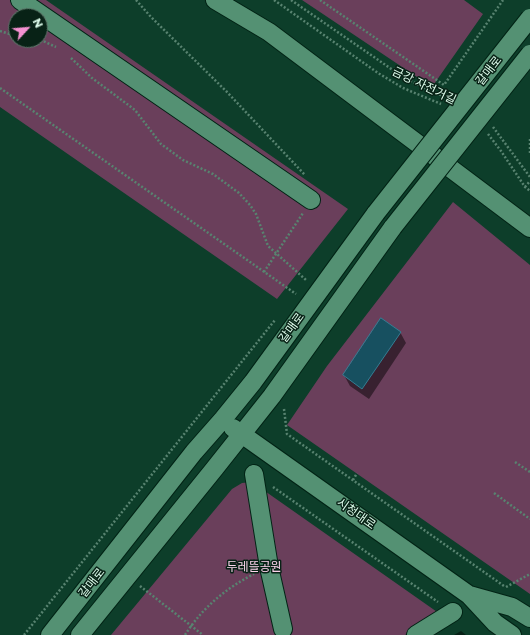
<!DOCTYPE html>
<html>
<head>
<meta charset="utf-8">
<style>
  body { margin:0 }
  #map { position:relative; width:530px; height:635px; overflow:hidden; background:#0d3e2a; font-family:Montserrat,sans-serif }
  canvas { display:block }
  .north { position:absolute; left:8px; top:8px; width:40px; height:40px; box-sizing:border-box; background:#082216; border:1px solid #5d796b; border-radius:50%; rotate:64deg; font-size:11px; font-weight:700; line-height:16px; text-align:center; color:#ddfceb }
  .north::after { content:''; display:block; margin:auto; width:14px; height:18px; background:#f591d2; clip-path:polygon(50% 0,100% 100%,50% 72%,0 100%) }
</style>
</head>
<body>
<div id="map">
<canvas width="530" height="635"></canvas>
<div class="north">N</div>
</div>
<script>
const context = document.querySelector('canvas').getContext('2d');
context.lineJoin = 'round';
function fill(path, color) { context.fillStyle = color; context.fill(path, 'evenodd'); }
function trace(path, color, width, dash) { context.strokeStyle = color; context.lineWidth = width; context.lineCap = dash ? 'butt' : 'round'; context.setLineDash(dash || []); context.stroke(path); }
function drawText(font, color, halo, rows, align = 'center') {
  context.font = font + ' Montserrat,"Noto Sans KR",sans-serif'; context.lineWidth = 3; context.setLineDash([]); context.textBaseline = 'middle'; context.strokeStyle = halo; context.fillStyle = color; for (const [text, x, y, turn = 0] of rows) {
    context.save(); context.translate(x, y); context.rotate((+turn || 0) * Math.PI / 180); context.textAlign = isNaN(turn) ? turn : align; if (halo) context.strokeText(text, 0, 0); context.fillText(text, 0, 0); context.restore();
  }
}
fill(new Path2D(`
  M 0,0 L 46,0 L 348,209 L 277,299 L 0,107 ZM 16,16 L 40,16 L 40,40 L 16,40 Z
  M 302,0 L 464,0 L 483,14 L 432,87 Z
  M 453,202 L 530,265 L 530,594 L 287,425 L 327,366 Z
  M 252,482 L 440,614 L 405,635 L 111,635 L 232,489 L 242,483 Z`), '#6a3f5b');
fill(new Path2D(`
  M 400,332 L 406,343 L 369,399 L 350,386 L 344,375 Z
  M 461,631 L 466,635 L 454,635 Z`), '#0007');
const building = new Path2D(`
  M 381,318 L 401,332 L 362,389 L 343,375 Z`);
fill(building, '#175060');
trace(building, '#347d93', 1);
const minor = new Path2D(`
  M 20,0 L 311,200
  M 215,0 L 269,32 L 530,228
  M 233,428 L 469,595 L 495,623 L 512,635
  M 254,474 L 269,567 L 283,629
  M 469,595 L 512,607 L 530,618
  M 50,635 L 194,452 L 223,419 L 253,382 L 376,213
  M 80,635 L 215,468 L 272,396 L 393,227
  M 416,635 L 453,612`);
trace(minor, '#022315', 20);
trace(new Path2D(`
  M 136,0 L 151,17 L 227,92 L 305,175
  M 274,0 L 378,73 L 403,88 L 441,104
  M 291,0 L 403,77 L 433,92 L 446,97
  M 320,0 L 444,85 L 503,0
  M 0,31 L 16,36
  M 36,40 L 43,41 L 56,47
  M 71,58 L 92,78 L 135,110 L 161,144 L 183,160 L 213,174 L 239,193 L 250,205 L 256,214 L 268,246 L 306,280
  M 0,88 L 296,294
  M 493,127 L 530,177
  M 488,134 L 501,151 L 525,187 L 530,191
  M 530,139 L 530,153
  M 525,187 L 530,181
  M 264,272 L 303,213
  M 284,409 L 287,434 L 504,586
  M 515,462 L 530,472
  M 353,480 L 357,473
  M 273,487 L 438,602
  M 494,493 L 530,519
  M 140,586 L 203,635
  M 506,587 L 530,574
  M 24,635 L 275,320
  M 185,635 C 202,608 226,588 254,574`), '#588370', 2.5, [2, 2]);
trace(minor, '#549173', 18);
const minorBridge = new Path2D(`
  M 376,213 L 530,18
  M 393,227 L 530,54`);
trace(minorBridge, '#022315', 20, []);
trace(minorBridge, '#549173', 18);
drawText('12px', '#ddfceb', '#082216', [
  ["갈매로",489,71,-52],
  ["금강 자전거길",424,86,26],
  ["갈매로",292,328,-54],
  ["시청대로",356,514,35],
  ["갈매로",92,583,-52]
]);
drawText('12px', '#fcd4ec', '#082216', [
  ["두레뜰공원",254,567]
]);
</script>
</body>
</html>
